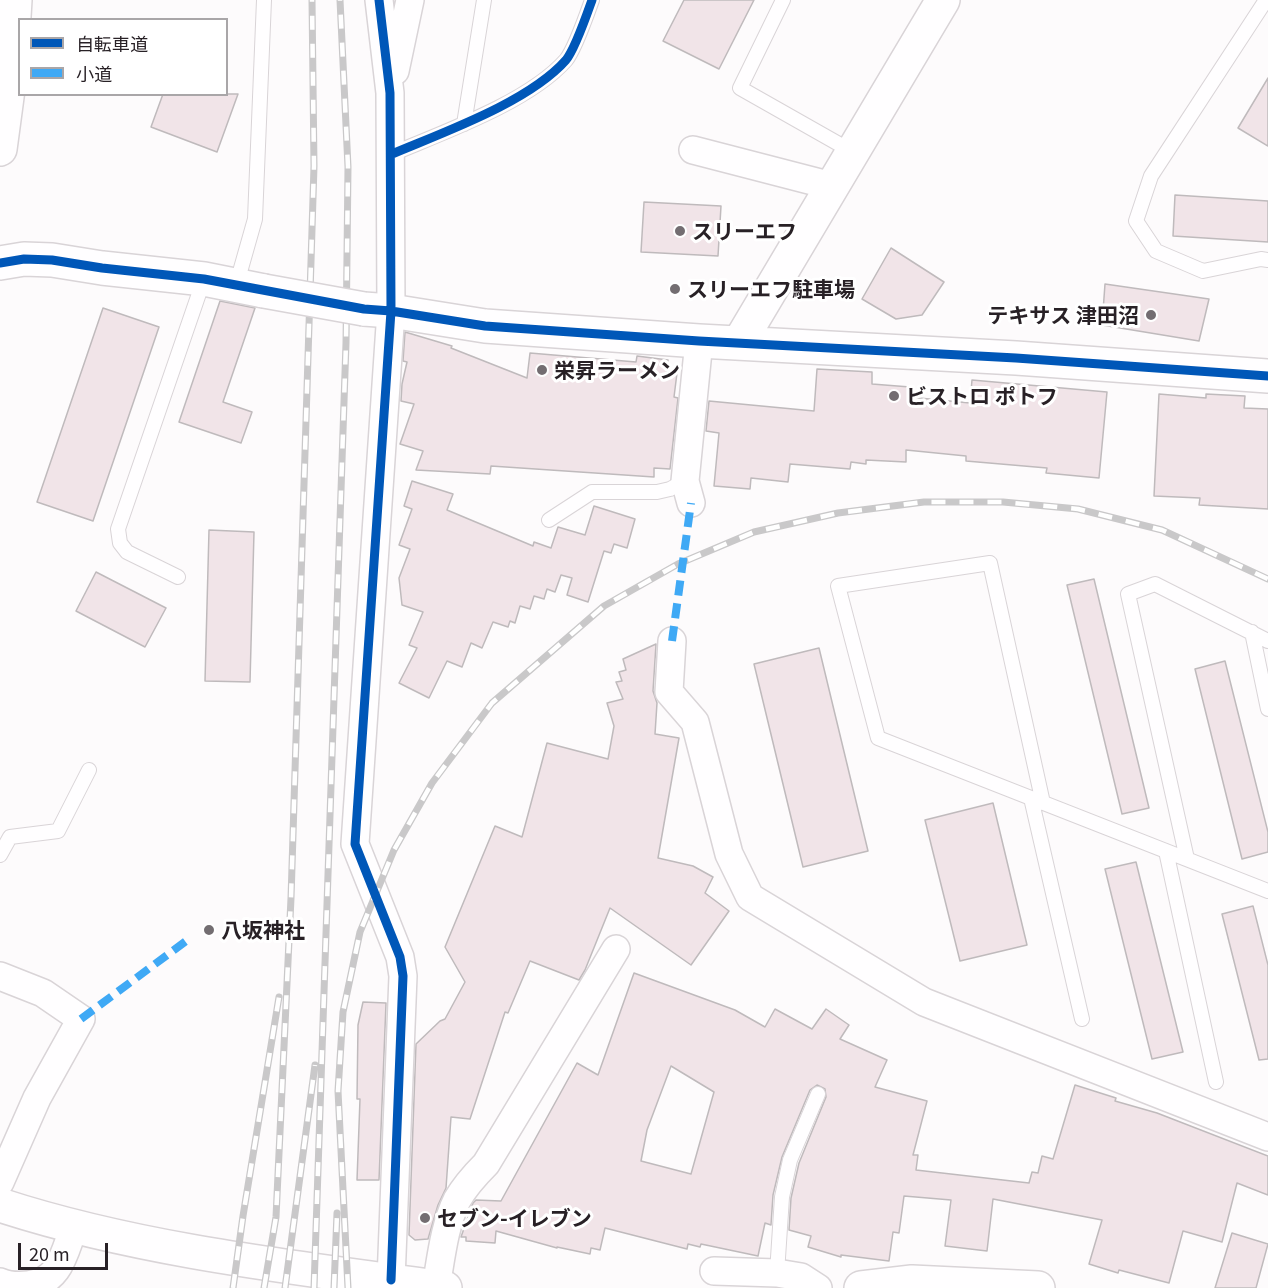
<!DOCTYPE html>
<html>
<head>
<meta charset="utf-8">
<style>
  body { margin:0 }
  #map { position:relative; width:1268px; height:1288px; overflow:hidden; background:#fdfbfc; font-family:Georgia,"Noto Sans JP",serif }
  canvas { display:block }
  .legend { position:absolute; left:18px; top:18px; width:210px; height:78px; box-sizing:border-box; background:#fff; border:2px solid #a9a6a8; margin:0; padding:8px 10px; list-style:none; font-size:18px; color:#282126 }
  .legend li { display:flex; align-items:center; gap:12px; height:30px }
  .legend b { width:30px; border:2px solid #a9a6a8 }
  .scale { position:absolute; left:18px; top:1243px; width:90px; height:27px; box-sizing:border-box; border:3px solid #282126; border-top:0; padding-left:8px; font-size:18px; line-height:21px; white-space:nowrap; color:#282126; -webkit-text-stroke:4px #fff; paint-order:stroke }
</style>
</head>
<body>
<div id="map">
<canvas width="1268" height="1288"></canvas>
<ul class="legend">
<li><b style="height:8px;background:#0057b8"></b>自転車道</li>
<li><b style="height:8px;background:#3fa9f5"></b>小道</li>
</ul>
<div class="scale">20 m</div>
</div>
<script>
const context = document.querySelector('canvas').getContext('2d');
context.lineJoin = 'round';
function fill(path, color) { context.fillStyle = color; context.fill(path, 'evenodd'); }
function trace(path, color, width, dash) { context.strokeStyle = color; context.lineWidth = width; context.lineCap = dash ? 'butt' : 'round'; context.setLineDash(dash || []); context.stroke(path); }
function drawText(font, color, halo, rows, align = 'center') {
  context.font = font + ' Georgia,"Noto Sans JP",serif'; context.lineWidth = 6; context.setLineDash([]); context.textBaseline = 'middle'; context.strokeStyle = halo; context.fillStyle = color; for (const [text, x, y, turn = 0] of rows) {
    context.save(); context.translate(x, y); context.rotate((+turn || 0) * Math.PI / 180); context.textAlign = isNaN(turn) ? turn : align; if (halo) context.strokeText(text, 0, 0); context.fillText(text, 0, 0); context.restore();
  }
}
const building = new Path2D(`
  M 684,0 L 754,0 L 719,69 L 663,41 Z
  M 1268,78 L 1268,146 L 1238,128 Z
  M 163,94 L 238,94 L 217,152 L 151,127 Z
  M 1175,195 L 1268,201 L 1268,242 L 1173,236 Z
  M 644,202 L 721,206 L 718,256 L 641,252 Z
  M 891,248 L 944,282 L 922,315 L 896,319 L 862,299 Z
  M 1105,284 L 1209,299 L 1199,341 L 1102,325 Z
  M 220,301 L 255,308 L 223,402 L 252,412 L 241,443 L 179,422 Z
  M 103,308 L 159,327 L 93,521 L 37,502 Z
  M 405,332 L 452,346 L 451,348 L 527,378 L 530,353 L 636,362 L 637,356 L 668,360 L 667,372 L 677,373 L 674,397 L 678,398 L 670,469 L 654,468 L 654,477 L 491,466 L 490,474 L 416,470 L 423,451 L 400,444 L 414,404 L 401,401 L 402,384 L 407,362 L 403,361 Z
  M 817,369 L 872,372 L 872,384 L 910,387 L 909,397 L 970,403 L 972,380 L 1107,392 L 1099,478 L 1046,473 L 1047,468 L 966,461 L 966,456 L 906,450 L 906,462 L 866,460 L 866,464 L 851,462 L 850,469 L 790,464 L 788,482 L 751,478 L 750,489 L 714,486 L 719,433 L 706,431 L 709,401 L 814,411 Z
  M 1159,394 L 1206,398 L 1206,394 L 1245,396 L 1244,408 L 1268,409 L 1268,509 L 1199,505 L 1200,498 L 1154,496 Z
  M 412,481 L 453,494 L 447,510 L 533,546 L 534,542 L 551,548 L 558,527 L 585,535 L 594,506 L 635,519 L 627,548 L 614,544 L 611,553 L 604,551 L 588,602 L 567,595 L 572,578 L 561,575 L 555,592 L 547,589 L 544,599 L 534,596 L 530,609 L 520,606 L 515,623 L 510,621 L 508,627 L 493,622 L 482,648 L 471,643 L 462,667 L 447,661 L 429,698 L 399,683 L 417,648 L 409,645 L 423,612 L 402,605 L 399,578 L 410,549 L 399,545 L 412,509 L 404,506 Z
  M 209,530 L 254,532 L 250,682 L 205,681 Z
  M 96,572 L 166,608 L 145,647 L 76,611 Z
  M 1094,579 L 1149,808 L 1122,814 L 1067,585 Z
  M 656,644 L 653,691 L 657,703 L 655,734 L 679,738 L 658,858 L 693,866 L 713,877 L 705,893 L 729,911 L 691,965 L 610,908 L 585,970 L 579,980 L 530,961 L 508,1013 L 505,1012 L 470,1119 L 451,1117 L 446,1188 L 438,1205 L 428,1239 L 415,1240 L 409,1235 L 416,1044 L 440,1021 L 445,1019 L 465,982 L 445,947 L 495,826 L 522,837 L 547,743 L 608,759 L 614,726 L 607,703 L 623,699 L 616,682 L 622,681 L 619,672 L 626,670 L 623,659 Z
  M 819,648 L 868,851 L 803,867 L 754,664 Z
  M 1225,661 L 1268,832 L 1268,852 L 1242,859 L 1195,669 Z
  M 993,803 L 1027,945 L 960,961 L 925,820 Z
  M 1136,862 L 1183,1052 L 1152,1059 L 1105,869 Z
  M 1253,906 L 1268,965 L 1268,1059 L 1259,1060 L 1222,914 Z
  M 634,973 L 735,1010 L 765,1027 L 775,1009 L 812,1029 L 826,1009 L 849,1025 L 840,1039 L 887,1060 L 875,1087 L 927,1101 L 913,1155 L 918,1155 L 916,1170 L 1029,1183 L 1032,1172 L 1038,1173 L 1042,1156 L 1053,1159 L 1075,1085 L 1116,1098 L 1115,1101 L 1157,1113 L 1268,1156 L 1268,1195 L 1237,1183 L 1222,1242 L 1183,1231 L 1169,1283 L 1119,1270 L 1118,1273 L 1089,1264 L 1102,1220 L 993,1199 L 987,1251 L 945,1246 L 951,1200 L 904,1196 L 899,1233 L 893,1232 L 889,1261 L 841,1255 L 841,1257 L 808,1247 L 811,1236 L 789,1230 L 791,1198 L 799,1163 L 826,1097 L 825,1089 L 817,1085 L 810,1090 L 782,1157 L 773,1195 L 771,1225 L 765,1223 L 758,1256 L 701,1244 L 700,1247 L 688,1244 L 687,1249 L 605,1228 L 600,1250 L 591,1248 L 590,1254 L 557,1247 L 557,1248 L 496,1231 L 495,1243 L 466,1241 L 466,1237 L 461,1237 L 473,1203 L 476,1200 L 501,1201 L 577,1063 L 598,1075 ZM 671,1066 L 714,1092 L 691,1174 L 641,1161 L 647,1130 Z
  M 363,1002 L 386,1003 L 379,1180 L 357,1180 L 360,1099 L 357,1099 L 358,1025 Z
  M 1232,1233 L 1268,1244 L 1256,1288 L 1215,1288 Z`);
fill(building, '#f1e4e8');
trace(building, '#bfbabc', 1.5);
const lane = new Path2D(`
  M 783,0 L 740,88 L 853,152
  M 1266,0 L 1151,176 L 1136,221 L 1156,251 L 1203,271 L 1261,259 L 1268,260
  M 464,124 L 484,0
  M 392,154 C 444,132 529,102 566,60 C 575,49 587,14 592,0
  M 236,286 L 255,219 L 264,0
  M 549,520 L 592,492 L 657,492 L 670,489 L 685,481
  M 178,577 L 127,552 L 120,543 L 118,529 L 204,279
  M 1252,632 L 1268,709
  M 1031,798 L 1082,1019
  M 1043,803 L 990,563 L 838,586 L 878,738 L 1268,891
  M 1166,851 L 1216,1082
  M 0,855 L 10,837 L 58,831 L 89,770
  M 1187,859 L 1128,594 L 1155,584 L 1268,641
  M 777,1273 L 782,1197 L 790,1160 L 818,1094`);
const street = new Path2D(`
  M 379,0 L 390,93 L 391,311 L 355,844 L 400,957 L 403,976 L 391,1280
  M 395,71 L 410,0
  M 693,150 L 832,186
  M 691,503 L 685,481 L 699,341
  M 672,641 L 669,692 L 695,722 L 729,854 L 750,897 L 924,1002 L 1268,1137
  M 0,976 L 43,993 L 81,1019 L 37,1098 L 0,1182
  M 714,1271 L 777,1273 L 801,1277 L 818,1288
  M 0,1282 C 9,1286 19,1286 28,1285 C 60,1282 64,1253 74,1227
  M 436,1287 C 441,1259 444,1226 457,1200 C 465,1186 475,1175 486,1164 L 616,949`);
const secondary = new Path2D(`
  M 0,149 L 11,67 L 15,0
  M 0,263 L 24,259 L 52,260 L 102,268 L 204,279 L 264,291
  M 364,309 L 391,311 L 485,326 L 699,341 L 1016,358 L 1268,376
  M 739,343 L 943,0
  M 0,1205 C 141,1251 298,1268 445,1288
  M 861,1288 L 912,1282 L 1038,1288`);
trace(lane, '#d9d4d7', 16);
trace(street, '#d9d4d7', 30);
trace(secondary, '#d9d4d7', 36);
trace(lane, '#fffeff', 14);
trace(street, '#fffeff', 27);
trace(secondary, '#fffeff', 33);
const rail = new Path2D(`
  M 233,1288 L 243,1216 L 279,997
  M 264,1288 L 276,1217 L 291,898 L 314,166 L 312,0
  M 285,1288 L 315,1065
  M 314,1288 L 346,343 L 348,167 L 340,0
  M 334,1288 L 337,1213
  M 348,1288 L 338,1091 L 343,1012 L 360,932 L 394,850 L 432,783 L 492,703 L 604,606 L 678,564 L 754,532 L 838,513 L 924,502 L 1003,502 L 1078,509 L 1162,530 L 1268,579`);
trace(rail, '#c9c8c9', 7);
trace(rail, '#fff', 4.5, [14]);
const secondaryBridge = new Path2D(`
  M 264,291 L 364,309`);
trace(secondaryBridge, '#d9d4d7', 36, []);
trace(secondaryBridge, '#fffeff', 33);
trace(new Path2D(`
  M 672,641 L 691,503
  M 81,1019 L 186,941`), '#3fa9f5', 8, [15, 8]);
trace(new Path2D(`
  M 379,0 L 390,93 L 391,311 L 355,844 L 400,957 L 403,976 L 391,1280
  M 392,154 C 444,132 529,102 566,60 C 575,49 587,14 592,0
  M 0,263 L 24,259 L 52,260 L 102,268 L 204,279 L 364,309 L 391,311 L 485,326 L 699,341 L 1016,358 L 1268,376`), '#0057b8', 9);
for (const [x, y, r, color] of [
  [680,231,6,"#736d71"],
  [675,289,6,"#736d71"],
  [1151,315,6,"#736d71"],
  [542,370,6,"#736d71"],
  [894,396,6,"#736d71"],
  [209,930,6,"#736d71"],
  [425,1218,6,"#736d71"]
]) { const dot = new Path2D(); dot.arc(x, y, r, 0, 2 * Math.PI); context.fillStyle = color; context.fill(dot); trace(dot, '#fff', 2); }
drawText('bold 21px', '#282126', '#fff', [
  ["スリーエフ",692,231],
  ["スリーエフ駐車場",687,289],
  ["テキサス 津田沼",1139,315,"right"],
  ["栄昇ラーメン",554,370],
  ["ビストロ ポトフ",906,396],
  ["八坂神社",221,930],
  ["セブン-イレブン",437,1218]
], 'left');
</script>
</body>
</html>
